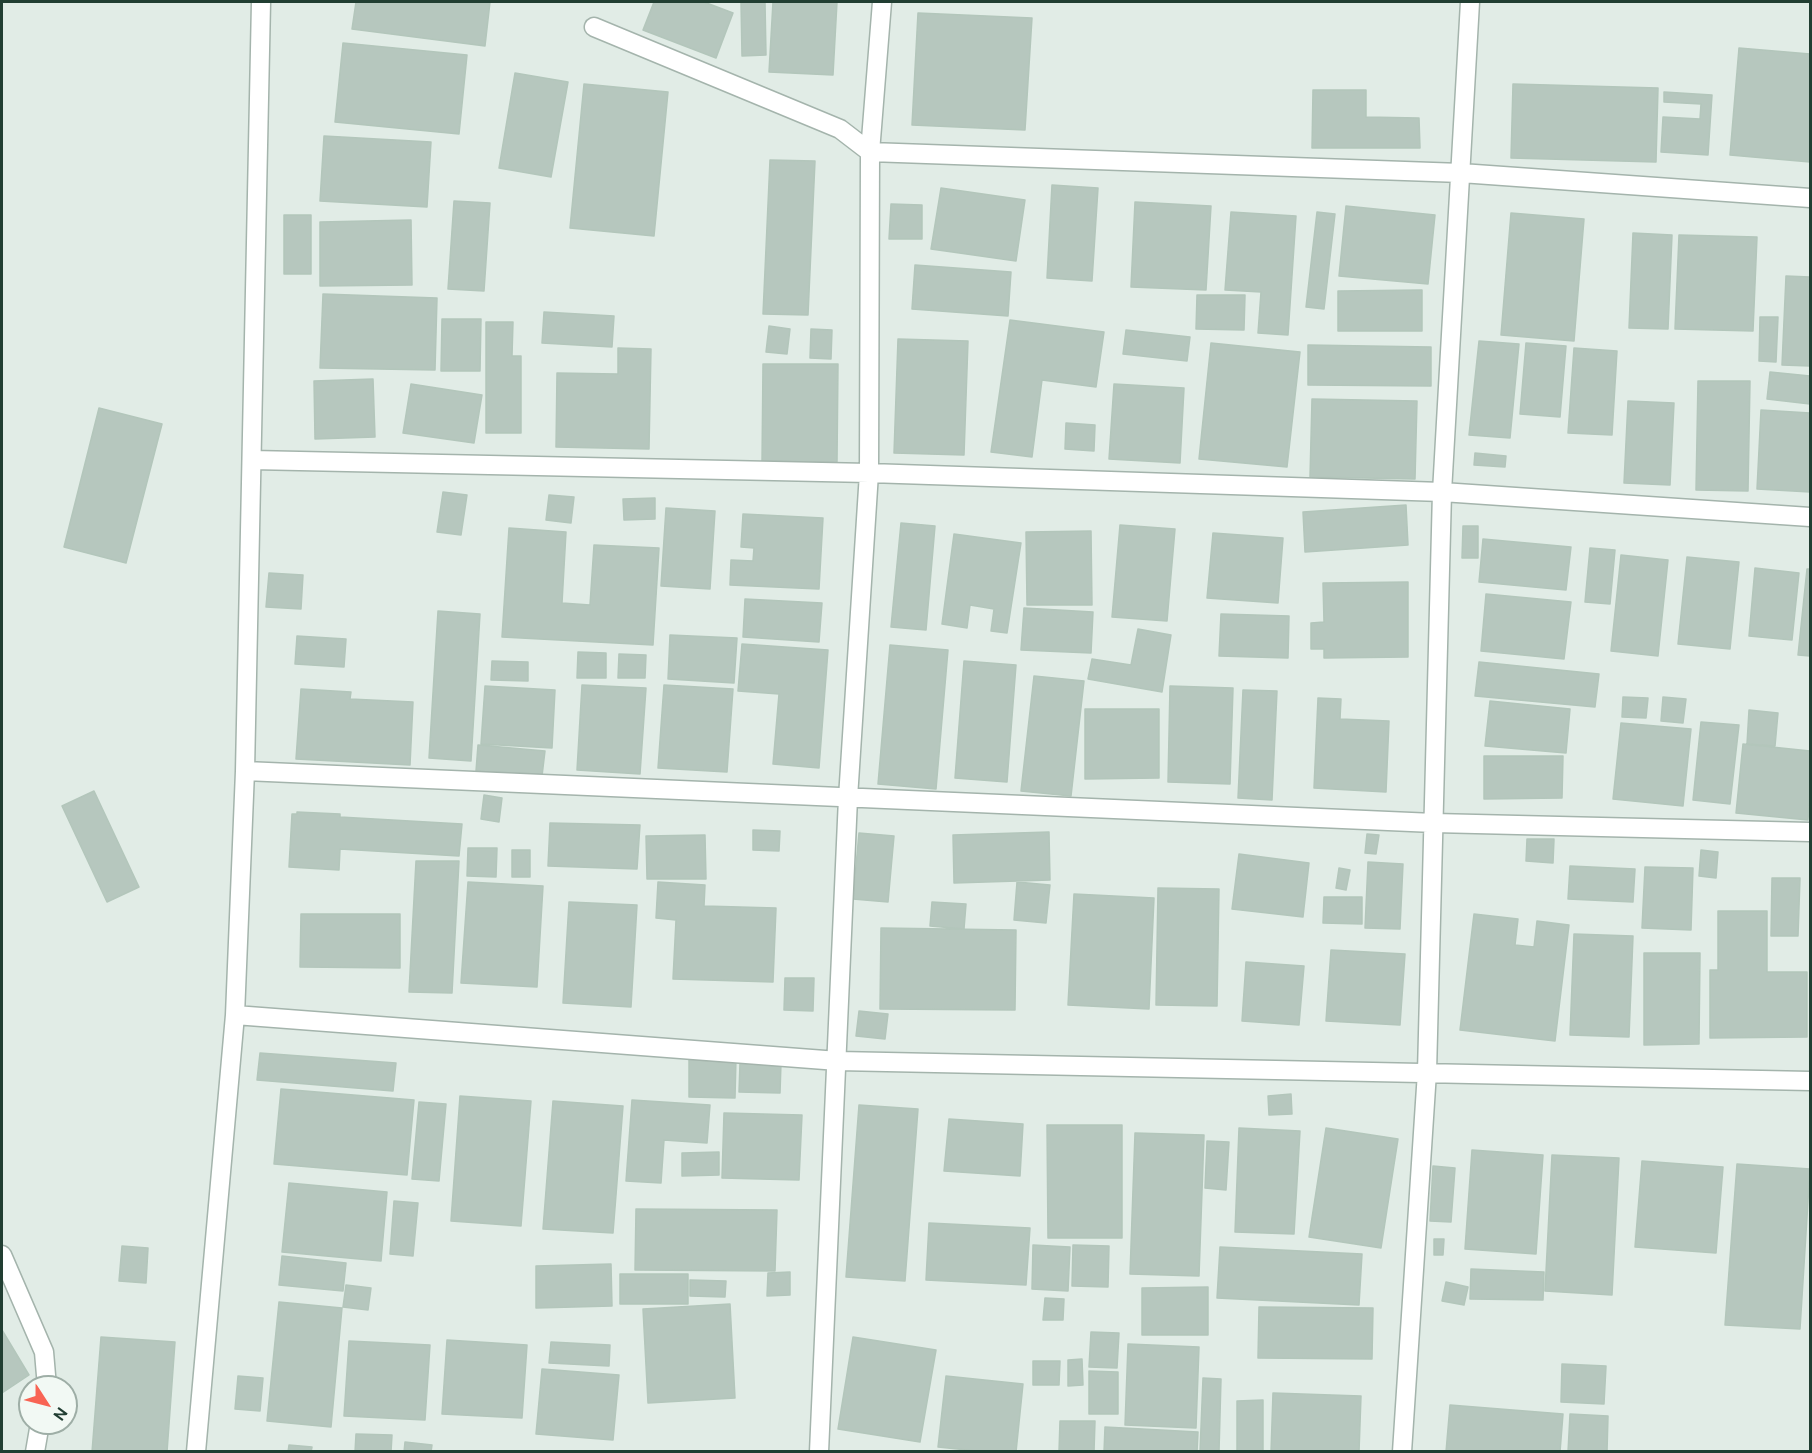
<!DOCTYPE html>
<html>
<head>
<meta charset="utf-8">
<style>
  body { margin:0 }
  #map { position:relative; width:1812px; height:1453px; overflow:hidden; background:#e1ece6; font-family:Ubuntu,sans-serif }
  canvas { display:block }
  .frame { position:absolute; inset:0; border:3px solid #213e32; pointer-events:none }
  .north { position:absolute; left:18px; top:1375px; width:60px; height:60px; box-sizing:border-box; background:#f2f9f4; border:2px solid #9eaea6; border-radius:50%; rotate:126deg; font-size:16px; font-weight:700; line-height:24px; text-align:center; color:#213e32 }
  .north::after { content:''; display:block; margin:auto; width:21px; height:27px; background:#f86454; clip-path:polygon(50% 0,100% 100%,50% 72%,0 100%) }
</style>
</head>
<body>
<div id="map">
<canvas width="1812" height="1453"></canvas>
<div class="frame"></div>
<div class="north">N</div>
</div>
<script>
const context = document.querySelector('canvas').getContext('2d');
context.lineJoin = 'round';
function fill(path, color) { context.fillStyle = color; context.fill(path, 'evenodd'); }
function trace(path, color, width, dash) { context.strokeStyle = color; context.lineWidth = width; context.lineCap = dash ? 'butt' : 'round'; context.setLineDash(dash || []); context.stroke(path); }
const building = new Path2D(`
  M 356,2 L 490,2 L 485,46 L 352,29 Z
  M 654,2 L 704,2 L 733,13 L 716,58 L 643,30 Z
  M 741,2 L 765,2 L 766,55 L 742,56 Z
  M 773,2 L 837,2 L 833,75 L 769,72 Z
  M 918,13 L 1032,18 L 1025,130 L 912,125 Z
  M 343,43 L 467,55 L 459,134 L 335,122 Z
  M 1739,48 L 1810,54 L 1810,162 L 1730,155 Z
  M 515,73 L 568,82 L 551,177 L 499,168 Z
  M 584,84 L 668,92 L 654,236 L 570,228 Z
  M 1513,84 L 1658,88 L 1656,162 L 1511,158 Z
  M 1313,90 L 1366,90 L 1366,117 L 1419,118 L 1420,148 L 1312,148 Z
  M 1664,92 L 1712,95 L 1708,155 L 1661,152 L 1663,117 L 1700,119 L 1701,104 L 1664,102 Z
  M 324,136 L 431,142 L 427,207 L 320,201 Z
  M 770,160 L 815,161 L 808,315 L 763,314 Z
  M 1052,185 L 1098,188 L 1092,281 L 1047,278 Z
  M 941,188 L 1025,200 L 1016,261 L 931,249 Z
  M 454,201 L 490,203 L 484,291 L 448,289 Z
  M 1135,202 L 1211,206 L 1206,290 L 1131,287 Z
  M 891,204 L 922,205 L 922,239 L 889,239 Z
  M 1346,206 L 1435,215 L 1428,284 L 1339,276 Z
  M 1231,212 L 1296,216 L 1288,335 L 1258,333 L 1261,292 L 1225,290 Z
  M 1317,212 L 1335,214 L 1324,309 L 1306,307 Z
  M 1511,213 L 1584,219 L 1574,341 L 1501,335 Z
  M 284,215 L 311,215 L 311,274 L 284,274 Z
  M 411,220 L 412,285 L 320,286 L 320,222 Z
  M 1633,233 L 1672,235 L 1668,329 L 1629,328 Z
  M 1679,235 L 1757,237 L 1753,331 L 1675,329 Z
  M 915,265 L 1011,272 L 1008,316 L 912,309 Z
  M 1786,276 L 1810,277 L 1810,366 L 1782,365 Z
  M 1422,290 L 1422,331 L 1338,331 L 1338,291 Z
  M 323,294 L 437,298 L 435,370 L 320,368 Z
  M 1197,295 L 1245,295 L 1244,330 L 1196,329 Z
  M 544,312 L 614,316 L 612,347 L 542,343 Z
  M 1760,317 L 1778,317 L 1776,362 L 1759,361 Z
  M 442,319 L 481,319 L 480,371 L 441,371 Z
  M 1010,320 L 1104,332 L 1096,387 L 1042,380 L 1032,457 L 991,452 Z
  M 486,322 L 513,322 L 512,356 L 521,356 L 521,433 L 486,433 Z
  M 769,326 L 790,329 L 787,354 L 766,352 Z
  M 811,329 L 832,330 L 831,359 L 810,358 Z
  M 1126,330 L 1190,337 L 1187,361 L 1123,354 Z
  M 898,339 L 968,341 L 964,455 L 894,453 Z
  M 1479,341 L 1519,344 L 1510,438 L 1469,435 Z
  M 1211,343 L 1300,352 L 1287,467 L 1199,459 Z
  M 1526,343 L 1566,346 L 1560,417 L 1520,414 Z
  M 1308,345 L 1431,347 L 1431,386 L 1308,385 Z
  M 618,348 L 651,349 L 649,449 L 556,447 L 557,373 L 618,374 Z
  M 1574,348 L 1617,351 L 1612,435 L 1568,433 Z
  M 763,364 L 838,364 L 837,462 L 762,463 Z
  M 1770,372 L 1810,376 L 1810,404 L 1767,399 Z
  M 373,379 L 375,437 L 315,439 L 314,381 Z
  M 1698,381 L 1750,381 L 1748,491 L 1696,490 Z
  M 411,384 L 482,395 L 474,443 L 403,433 Z
  M 1114,384 L 1184,388 L 1180,463 L 1109,459 Z
  M 1312,399 L 1417,401 L 1415,479 L 1310,477 Z
  M 1628,401 L 1674,403 L 1670,485 L 1624,483 Z
  M 99,408 L 162,424 L 126,563 L 64,547 Z
  M 1761,410 L 1810,413 L 1810,492 L 1757,489 Z
  M 1066,423 L 1095,425 L 1094,451 L 1065,449 Z
  M 1475,453 L 1506,456 L 1505,467 L 1474,465 Z
  M 443,492 L 467,495 L 461,535 L 437,532 Z
  M 549,495 L 574,497 L 571,523 L 546,520 Z
  M 655,498 L 655,519 L 624,520 L 623,499 Z
  M 1406,505 L 1408,545 L 1305,552 L 1303,512 Z
  M 666,508 L 715,511 L 710,589 L 661,586 Z
  M 743,514 L 823,518 L 819,589 L 730,585 L 731,560 L 753,561 L 754,548 L 741,547 Z
  M 901,523 L 935,526 L 926,630 L 891,627 Z
  M 1120,525 L 1175,529 L 1167,621 L 1112,617 Z
  M 1463,526 L 1478,526 L 1478,558 L 1462,558 Z
  M 509,528 L 566,532 L 562,603 L 590,605 L 594,545 L 659,548 L 653,645 L 502,637 Z
  M 1091,531 L 1092,605 L 1027,605 L 1026,532 Z
  M 1213,533 L 1283,538 L 1278,603 L 1207,598 Z
  M 954,534 L 1021,543 L 1007,633 L 991,631 L 994,609 L 970,605 L 967,628 L 942,624 Z
  M 1483,539 L 1571,547 L 1566,590 L 1479,582 Z
  M 1590,548 L 1615,550 L 1610,604 L 1585,602 Z
  M 1621,555 L 1668,560 L 1658,656 L 1611,651 Z
  M 1687,557 L 1739,562 L 1730,649 L 1678,644 Z
  M 1755,568 L 1799,573 L 1792,640 L 1749,636 Z
  M 1807,569 L 1810,569 L 1810,656 L 1798,655 Z
  M 269,573 L 303,575 L 301,609 L 266,607 Z
  M 1408,582 L 1408,657 L 1324,658 L 1324,649 L 1311,649 L 1311,623 L 1324,622 L 1323,583 Z
  M 1486,594 L 1571,602 L 1564,659 L 1481,651 Z
  M 745,599 L 822,603 L 819,642 L 743,637 Z
  M 1024,608 L 1093,612 L 1091,653 L 1021,650 Z
  M 438,611 L 480,614 L 471,761 L 429,758 Z
  M 1221,614 L 1289,616 L 1288,658 L 1219,656 Z
  M 1138,629 L 1171,635 L 1162,692 L 1088,679 L 1092,659 L 1131,665 Z
  M 670,635 L 737,638 L 734,683 L 668,679 Z
  M 297,636 L 346,639 L 344,667 L 295,664 Z
  M 742,644 L 828,650 L 819,768 L 773,764 L 779,694 L 738,691 Z
  M 890,645 L 948,650 L 936,789 L 878,784 Z
  M 578,652 L 606,653 L 606,678 L 577,678 Z
  M 619,654 L 646,655 L 645,678 L 618,678 Z
  M 492,661 L 528,662 L 528,681 L 491,680 Z
  M 964,661 L 1016,665 L 1007,782 L 955,778 Z
  M 1479,662 L 1599,674 L 1595,707 L 1475,696 Z
  M 1034,676 L 1084,681 L 1071,796 L 1021,791 Z
  M 582,685 L 646,688 L 640,774 L 577,770 Z
  M 664,685 L 733,689 L 727,772 L 658,768 Z
  M 485,686 L 555,690 L 552,748 L 481,744 Z
  M 1170,686 L 1233,688 L 1230,784 L 1168,782 Z
  M 301,689 L 351,692 L 350,699 L 413,702 L 410,765 L 296,759 Z
  M 1243,690 L 1277,691 L 1272,800 L 1238,798 Z
  M 1623,697 L 1648,698 L 1646,718 L 1622,717 Z
  M 1663,697 L 1686,699 L 1683,723 L 1661,721 Z
  M 1318,698 L 1341,699 L 1340,719 L 1389,721 L 1386,792 L 1314,788 Z
  M 1490,701 L 1570,709 L 1566,753 L 1485,746 Z
  M 1085,709 L 1159,709 L 1159,778 L 1085,779 Z
  M 1749,710 L 1778,713 L 1775,746 L 1747,744 Z
  M 1701,722 L 1739,725 L 1730,804 L 1693,800 Z
  M 1621,723 L 1691,729 L 1683,806 L 1613,799 Z
  M 1743,744 L 1810,751 L 1810,790 L 1808,820 L 1736,813 Z
  M 478,745 L 545,751 L 542,776 L 476,771 Z
  M 1484,756 L 1563,756 L 1562,798 L 1484,799 Z
  M 94,791 L 139,887 L 107,902 L 62,806 Z
  M 484,795 L 502,798 L 499,822 L 481,819 Z
  M 297,812 L 340,814 L 340,817 L 462,824 L 459,856 L 340,849 L 339,870 L 289,867 L 292,814 L 297,814 Z
  M 550,823 L 640,825 L 637,869 L 548,866 Z
  M 753,830 L 780,831 L 779,851 L 753,850 Z
  M 1049,832 L 1050,880 L 954,883 L 953,835 Z
  M 859,833 L 894,836 L 888,902 L 853,899 Z
  M 1367,834 L 1379,835 L 1376,854 L 1365,853 Z
  M 705,835 L 706,879 L 647,879 L 646,836 Z
  M 1527,839 L 1554,839 L 1553,863 L 1526,861 Z
  M 468,848 L 497,848 L 496,877 L 467,876 Z
  M 512,850 L 530,850 L 530,877 L 512,877 Z
  M 1701,850 L 1718,852 L 1716,878 L 1699,876 Z
  M 1239,854 L 1309,863 L 1303,917 L 1232,909 Z
  M 416,861 L 459,861 L 452,993 L 409,992 Z
  M 1368,862 L 1403,864 L 1400,929 L 1365,928 Z
  M 1570,866 L 1635,869 L 1633,902 L 1568,899 Z
  M 1645,867 L 1693,868 L 1691,930 L 1642,928 Z
  M 1339,868 L 1350,870 L 1346,890 L 1336,888 Z
  M 1772,878 L 1800,878 L 1798,936 L 1771,936 Z
  M 468,882 L 543,886 L 537,987 L 461,983 Z
  M 658,882 L 705,885 L 704,906 L 776,908 L 773,982 L 673,979 L 676,920 L 656,918 Z
  M 1017,882 L 1050,885 L 1046,923 L 1014,920 Z
  M 1158,888 L 1219,889 L 1217,1006 L 1156,1005 Z
  M 1074,894 L 1154,898 L 1149,1009 L 1068,1005 Z
  M 1324,897 L 1362,897 L 1362,924 L 1323,923 Z
  M 569,902 L 637,905 L 631,1007 L 563,1003 Z
  M 932,902 L 966,904 L 964,929 L 930,926 Z
  M 1718,911 L 1767,911 L 1767,972 L 1807,972 L 1807,1037 L 1710,1038 L 1710,970 L 1718,970 Z
  M 301,914 L 400,914 L 400,968 L 300,967 Z
  M 1474,914 L 1518,919 L 1515,945 L 1534,947 L 1537,921 L 1569,925 L 1555,1041 L 1460,1030 Z
  M 881,928 L 1016,930 L 1015,1010 L 880,1009 Z
  M 1574,934 L 1633,936 L 1629,1037 L 1570,1035 Z
  M 1331,950 L 1405,954 L 1400,1025 L 1326,1021 Z
  M 1644,953 L 1700,953 L 1699,1044 L 1644,1045 Z
  M 1246,962 L 1304,966 L 1299,1025 L 1242,1021 Z
  M 785,978 L 814,978 L 813,1011 L 784,1010 Z
  M 859,1011 L 888,1014 L 885,1039 L 856,1036 Z
  M 260,1053 L 396,1063 L 393,1091 L 257,1080 Z
  M 689,1057 L 736,1058 L 735,1098 L 689,1097 Z
  M 740,1063 L 781,1063 L 780,1093 L 739,1092 Z
  M 281,1089 L 414,1100 L 407,1175 L 274,1164 Z
  M 1291,1094 L 1292,1114 L 1269,1115 L 1268,1096 Z
  M 460,1096 L 531,1101 L 521,1226 L 451,1221 Z
  M 632,1100 L 710,1105 L 707,1143 L 664,1140 L 661,1183 L 626,1181 Z
  M 553,1101 L 623,1106 L 613,1233 L 543,1229 Z
  M 419,1102 L 446,1104 L 439,1181 L 412,1179 Z
  M 859,1105 L 918,1109 L 905,1281 L 846,1277 Z
  M 724,1113 L 802,1115 L 799,1180 L 722,1178 Z
  M 949,1119 L 1023,1124 L 1020,1176 L 944,1171 Z
  M 1047,1125 L 1122,1125 L 1122,1238 L 1048,1238 Z
  M 1239,1128 L 1300,1131 L 1294,1234 L 1235,1232 Z
  M 1326,1128 L 1398,1139 L 1381,1248 L 1309,1237 Z
  M 1135,1133 L 1204,1135 L 1199,1276 L 1130,1274 Z
  M 1207,1141 L 1229,1142 L 1226,1190 L 1205,1188 Z
  M 1472,1150 L 1543,1155 L 1536,1254 L 1465,1249 Z
  M 719,1152 L 719,1175 L 682,1176 L 682,1153 Z
  M 1552,1155 L 1619,1158 L 1612,1295 L 1545,1291 Z
  M 1642,1161 L 1723,1167 L 1716,1253 L 1635,1247 Z
  M 1737,1164 L 1810,1169 L 1800,1329 L 1725,1325 Z
  M 1433,1166 L 1455,1168 L 1451,1222 L 1430,1221 Z
  M 289,1183 L 387,1192 L 381,1261 L 282,1252 Z
  M 394,1201 L 418,1203 L 413,1256 L 390,1254 Z
  M 636,1209 L 777,1210 L 775,1271 L 635,1270 Z
  M 929,1223 L 1030,1228 L 1026,1285 L 926,1280 Z
  M 1434,1239 L 1444,1239 L 1443,1255 L 1434,1255 Z
  M 1033,1245 L 1070,1247 L 1068,1291 L 1032,1289 Z
  M 1073,1245 L 1109,1246 L 1108,1287 L 1072,1286 Z
  M 122,1246 L 148,1248 L 146,1283 L 119,1281 Z
  M 1220,1247 L 1362,1254 L 1359,1305 L 1217,1298 Z
  M 282,1256 L 346,1263 L 343,1291 L 279,1285 Z
  M 611,1264 L 612,1306 L 536,1308 L 536,1266 Z
  M 1471,1269 L 1544,1272 L 1543,1300 L 1470,1299 Z
  M 790,1272 L 790,1295 L 767,1296 L 768,1273 Z
  M 620,1274 L 688,1274 L 688,1304 L 620,1304 Z
  M 690,1280 L 726,1281 L 725,1297 L 690,1296 Z
  M 1446,1282 L 1468,1287 L 1464,1305 L 1442,1301 Z
  M 346,1285 L 371,1288 L 368,1310 L 343,1307 Z
  M 1208,1287 L 1208,1335 L 1142,1335 L 1142,1288 Z
  M 1045,1298 L 1064,1299 L 1063,1320 L 1043,1320 Z
  M 279,1302 L 342,1308 L 331,1427 L 267,1421 Z
  M 730,1304 L 735,1398 L 648,1403 L 643,1309 Z
  M 1259,1307 L 1373,1308 L 1372,1359 L 1258,1358 Z
  M 2,1330 L 29,1375 L 2,1393 Z
  M 1091,1332 L 1119,1333 L 1117,1368 L 1089,1367 Z
  M 101,1337 L 175,1342 L 167,1452 L 92,1452 Z
  M 853,1337 L 936,1350 L 920,1442 L 838,1429 Z
  M 447,1340 L 527,1345 L 522,1418 L 442,1414 Z
  M 349,1341 L 430,1345 L 425,1420 L 344,1416 Z
  M 551,1342 L 610,1345 L 609,1366 L 549,1363 Z
  M 1128,1344 L 1199,1347 L 1196,1428 L 1125,1425 Z
  M 1082,1359 L 1083,1385 L 1068,1386 L 1068,1360 Z
  M 1033,1361 L 1060,1361 L 1059,1385 L 1033,1385 Z
  M 1562,1364 L 1606,1366 L 1604,1404 L 1561,1402 Z
  M 542,1369 L 619,1375 L 613,1440 L 536,1434 Z
  M 1089,1371 L 1118,1372 L 1118,1414 L 1089,1414 Z
  M 238,1376 L 263,1378 L 260,1411 L 235,1409 Z
  M 946,1376 L 1023,1384 L 1016,1452 L 986,1452 L 938,1447 Z
  M 1203,1378 L 1221,1379 L 1219,1452 L 1200,1452 Z
  M 1273,1393 L 1361,1396 L 1359,1452 L 1271,1452 Z
  M 1263,1400 L 1263,1452 L 1237,1452 L 1237,1401 Z
  M 1450,1405 L 1563,1414 L 1560,1452 L 1446,1452 Z
  M 1570,1414 L 1608,1416 L 1607,1452 L 1568,1452 Z
  M 1060,1421 L 1095,1421 L 1094,1452 L 1059,1451 Z
  M 1105,1427 L 1198,1432 L 1197,1452 L 1104,1452 Z
  M 356,1434 L 392,1435 L 391,1452 L 355,1452 Z
  M 405,1442 L 432,1445 L 431,1452 L 404,1452 Z
  M 289,1445 L 312,1447 L 311,1452 L 288,1452 Z`);
fill(building, '#b6c7be');
trace(building, '#b3c6bb', 1.5);
const minor = new Path2D(`
  M 594,27 L 840,129 L 870,152 L 1461,173 L 1810,198
  M 252,460 L 869,473 L 1442,492 L 1810,517
  M 245,771 L 1434,823 L 1810,832
  M 235,1015 L 838,1061 L 1810,1081
  M 2,1255 L 44,1352 L 47,1387
  M 35,1452 L 40,1423
  M 196,1452 L 235,1015 L 245,771 L 261,2
  M 819,1452 L 848,798 L 869,473 L 870,152 L 882,2
  M 1402,1452 L 1427,1072 L 1442,492 L 1470,2`);
trace(minor, '#a4b4ac', 21);
trace(minor, '#fff', 18);
</script>
</body>
</html>
